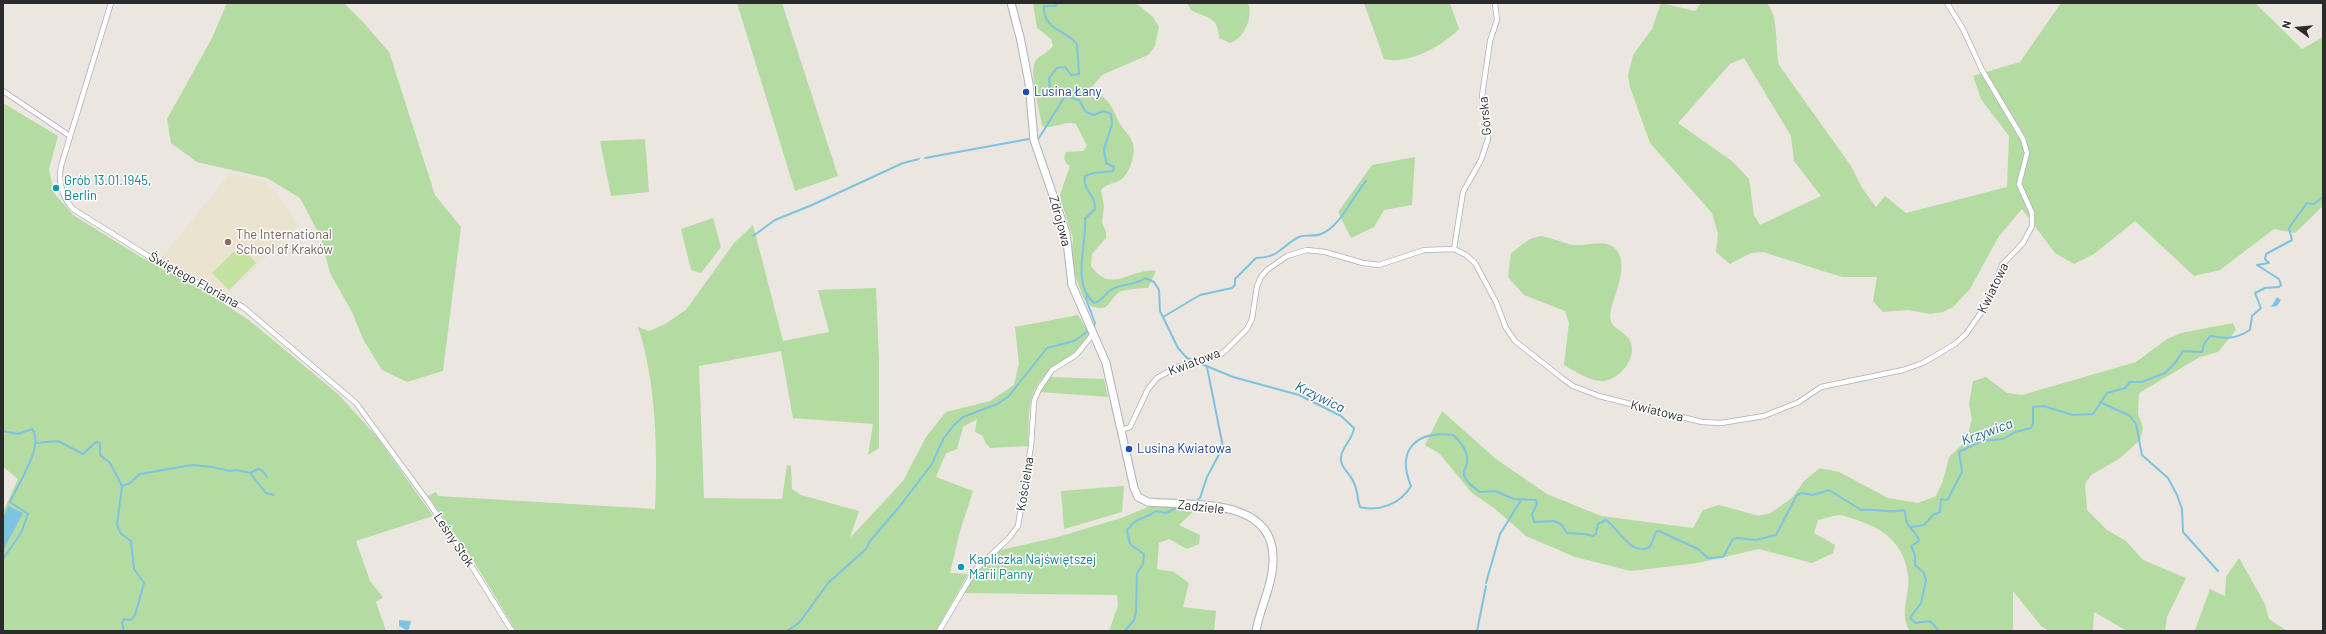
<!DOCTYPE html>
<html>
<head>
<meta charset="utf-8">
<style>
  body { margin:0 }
  #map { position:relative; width:2326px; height:634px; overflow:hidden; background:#ebe6df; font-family:Barlow,sans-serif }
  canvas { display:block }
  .frame { position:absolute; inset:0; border:4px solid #2b2b2b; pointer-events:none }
  .north { position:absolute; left:2278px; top:8px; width:40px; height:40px; -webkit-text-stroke:3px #fff; paint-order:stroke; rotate:286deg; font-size:11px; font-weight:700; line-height:16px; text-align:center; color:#2b2b2b }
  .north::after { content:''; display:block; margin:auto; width:14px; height:18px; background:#2b2b2b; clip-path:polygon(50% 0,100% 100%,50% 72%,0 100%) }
</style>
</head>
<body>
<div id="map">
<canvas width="2326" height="634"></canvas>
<div class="frame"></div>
<div class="north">N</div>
</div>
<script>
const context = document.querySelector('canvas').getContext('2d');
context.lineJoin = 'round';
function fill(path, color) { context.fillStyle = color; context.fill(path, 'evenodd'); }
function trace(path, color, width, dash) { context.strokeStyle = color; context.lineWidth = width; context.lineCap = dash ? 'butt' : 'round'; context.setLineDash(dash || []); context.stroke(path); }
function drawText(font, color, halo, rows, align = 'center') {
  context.font = font + ' Barlow,sans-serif'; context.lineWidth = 3; context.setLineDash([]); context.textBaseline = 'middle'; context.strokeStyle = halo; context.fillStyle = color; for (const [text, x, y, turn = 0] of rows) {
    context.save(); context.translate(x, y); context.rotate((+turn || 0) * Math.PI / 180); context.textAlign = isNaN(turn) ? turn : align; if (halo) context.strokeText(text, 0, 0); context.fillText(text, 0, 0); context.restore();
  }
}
fill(new Path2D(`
  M 230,173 L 264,181 L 274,190 L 299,225 L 227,294 L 160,260 Z`), '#eae3d0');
fill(new Path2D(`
  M 227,3 L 344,3 L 363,22 L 389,52 L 435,195 L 461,227 L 443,371 L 407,382 L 382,370 L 363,339 L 352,312 L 330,273 L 321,238 L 300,198 L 267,178 L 197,162 L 171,143 L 167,119 L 212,38 Z
  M 737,3 L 782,3 L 838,176 L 795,191 Z
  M 1033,3 L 1136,3 L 1153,17 L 1159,27 L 1155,46 L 1148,55 L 1102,75 L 1091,88 L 1093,93 C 1110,96 1113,111 1120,124 C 1124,131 1131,136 1133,144 C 1135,153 1132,164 1128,171 C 1120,186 1110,180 1101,190 L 1104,206 L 1102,222 L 1106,232 L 1106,238 L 1092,254 L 1091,266 C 1112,296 1131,267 1156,271 L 1148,288 C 1140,288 1130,289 1122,291 C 1107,297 1113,314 1091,306 L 1083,297 L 1075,275 L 1072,251 L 1073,238 L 1061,201 L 1060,195 L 1070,166 C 1064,162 1063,159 1066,152 L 1083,151 L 1087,146 L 1076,124 C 1064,120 1054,130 1042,126 C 1040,111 1029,74 1035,62 C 1039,54 1049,54 1053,45 L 1051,39 L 1037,28 Z
  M 1187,3 L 1248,3 C 1254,16 1244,39 1230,43 L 1219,38 C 1218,16 1208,19 1191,10 Z
  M 1364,3 L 1450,3 L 1459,29 C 1443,46 1408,65 1384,59 Z
  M 1661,3 L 1695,11 L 1701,3 L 1766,3 C 1779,12 1775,50 1779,65 L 1851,166 L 1862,188 L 1876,207 L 1885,196 L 1906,213 L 2007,187 L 2009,136 L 1981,99 L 1973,76 L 2020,62 L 2061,3 L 2255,3 L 2302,49 L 2323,37 L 2323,206 L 2295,233 L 2274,229 L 2220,270 L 2194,276 L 2135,221 L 2094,254 L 2074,264 L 2055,253 L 2022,209 L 1999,236 L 1970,289 L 1953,307 L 1943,312 L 1930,314 L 1908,310 L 1883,312 L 1873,301 L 1877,277 L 1842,277 L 1763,252 L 1751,253 L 1730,264 L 1716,252 L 1718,234 L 1712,213 L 1650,143 L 1630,87 L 1628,76 L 1633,55 L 1652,29 ZM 1744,58 L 1791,136 L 1794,161 L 1821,196 L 1760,225 L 1754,215 L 1749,179 L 1733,162 L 1678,123 L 1730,64 Z
  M 3,103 L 58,136 L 49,169 L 54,193 L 73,215 L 139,256 L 211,295 L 250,321 L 338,394 L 377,437 L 433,516 L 356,541 L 370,581 L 383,597 L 376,602 L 386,631 L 3,631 L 3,512 L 18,479 L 3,467 Z
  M 645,139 L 649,192 L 611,196 L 600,141 Z
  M 1415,157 L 1412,205 L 1384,210 L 1374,227 L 1351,238 L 1338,212 L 1372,165 Z
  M 713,218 L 721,247 L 701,273 L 691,270 L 681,229 Z
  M 753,225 L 783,341 L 829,332 L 818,290 L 876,288 L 879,360 L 879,448 L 868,455 L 873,424 L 793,418 L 781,351 L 699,366 L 704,498 L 782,499 L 787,465 L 791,466 L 792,489 L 801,495 L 859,511 L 850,538 L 903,481 L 926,437 L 946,412 L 990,401 L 1014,385 L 1019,364 L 1015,327 L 1078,315 L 1090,335 C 1083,341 1078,349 1071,355 C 1056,367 1040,375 1033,394 C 1027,410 1029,430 1028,446 L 990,448 L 985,442 L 983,436 L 975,432 L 977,419 L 963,427 L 957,449 L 946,453 L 936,477 L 973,491 L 960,531 L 950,573 L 968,574 L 936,631 L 516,631 L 473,560 L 428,496 L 436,492 L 438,496 L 655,509 C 658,453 656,380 638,327 L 649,331 L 665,324 L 686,310 L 734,243 Z
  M 1541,236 C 1553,238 1562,243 1573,245 C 1585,247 1599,240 1610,245 C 1633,256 1615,293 1611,310 C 1606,330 1623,327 1630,341 C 1638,357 1620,380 1603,381 C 1591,382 1575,371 1564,365 L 1569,323 L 1565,311 L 1524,295 L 1508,277 L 1511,253 L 1530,239 Z
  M 2233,323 L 2236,330 L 2218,352 L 2200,357 L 2139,393 L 2138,414 L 2143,427 L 2140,440 L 2119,459 L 2091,475 L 2085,484 L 2087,510 L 2107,530 L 2126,541 L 2143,560 L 2186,578 L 2167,617 L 2165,631 L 2127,631 L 2094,612 L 2093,631 L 2049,631 L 2041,626 L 2013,591 L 2013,631 L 1910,631 C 1898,612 1911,595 1908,574 C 1903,542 1883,528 1854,519 C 1849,518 1844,515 1839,515 C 1833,515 1824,519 1818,520 L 1814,533 L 1835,545 L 1833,553 L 1812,563 L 1759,549 L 1698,563 L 1631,571 L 1575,557 L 1526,536 L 1494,508 L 1472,493 L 1439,453 L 1425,445 L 1442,411 L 1496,459 L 1547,494 L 1601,516 L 1693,528 L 1703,510 L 1719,505 L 1759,516 L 1771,513 L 1793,497 L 1804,481 L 1820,468 L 1839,472 L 1888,498 L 1918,503 L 1936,496 L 1943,481 L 1949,457 L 1966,441 L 1972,419 L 1969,404 L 1973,381 L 1986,377 L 2007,393 L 2022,395 L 2136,362 L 2167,339 L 2181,333 Z
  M 1049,377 L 1104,379 L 1108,397 L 1040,392 Z
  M 1124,486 L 1122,512 L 1064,529 L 1061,491 Z
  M 1178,506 L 1198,507 L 1179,525 L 1200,535 L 1199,544 L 1187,549 L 1169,539 L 1159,543 L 1157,569 L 1174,572 L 1189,583 L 1183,607 L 1216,611 L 1214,631 L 1109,631 L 1118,606 L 1117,595 L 964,593 L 984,562 L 1001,550 L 1058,537 L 1121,518 L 1148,507 Z
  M 2239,558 L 2265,604 L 2269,619 L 2287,631 L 2195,630 L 2210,589 L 2225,596 L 2226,577 Z`), '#b3dba2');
fill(new Path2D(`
  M 240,246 L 256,263 L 229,290 L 212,273 Z`), '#c3e19f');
fill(new Path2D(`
  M 2277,297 L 2281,300 L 2277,306 L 2271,307 Z
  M 8,506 L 23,513 L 3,551 L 3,519 Z
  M 399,620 L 411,621 L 409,629 L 406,630 L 399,626 Z`), '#7ec3e1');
trace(new Path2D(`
  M 1058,3 L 1055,6 L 1044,6 C 1042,29 1066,30 1077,44 L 1079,74 L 1071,75 L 1065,67 L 1057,68 L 1049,78 L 1050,89 L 1054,93 L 1079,100 L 1086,112 L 1094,115 L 1103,111 L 1111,114 L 1112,124 L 1104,149 L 1106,163 L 1114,167 L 1113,171 L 1094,173 L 1085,176 C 1082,191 1096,194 1095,209 L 1085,219 C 1087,244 1071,284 1094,303 C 1103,301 1104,294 1111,290 C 1122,283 1135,286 1145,278 L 1154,282 L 1159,290 L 1160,311 L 1178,348 L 1187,358 L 1233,377 L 1299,395 L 1341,416 L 1354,428 C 1353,438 1345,444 1342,453 C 1337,466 1350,472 1354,483 C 1358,491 1357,499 1360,507 C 1378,512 1401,504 1411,486 C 1396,450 1416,430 1453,435 C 1461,442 1469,451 1467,463 C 1467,466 1464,469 1464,472 C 1463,480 1474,488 1480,492 L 1495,491 L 1514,499 L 1536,500 L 1537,504 L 1532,514 L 1534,522 L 1554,521 L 1561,524 L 1567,533 L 1585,534 L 1593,536 L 1596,534 L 1598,524 L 1606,520 C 1620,530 1631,557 1650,547 L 1656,532 L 1659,531 L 1698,549 L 1708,558 L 1723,557 L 1733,539 L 1738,538 L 1756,540 L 1776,535 L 1797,495 L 1802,493 L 1813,495 L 1829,490 L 1861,510 C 1876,508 1890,514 1904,510 C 1907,515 1905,518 1907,523 C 1910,530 1917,532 1919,541 L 1911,546 L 1915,555 L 1915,565 L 1924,573 L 1926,580 L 1921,603 L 1910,618 L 1916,623 L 1930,621 L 1939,631
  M 1039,138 L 1065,96
  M 925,158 L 1029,139
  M 753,236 L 775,220 L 812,205 L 903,163 L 919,159
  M 1087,295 L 1086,299 L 1095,323 L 1094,326
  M 1163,317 L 1200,295 L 1232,288 L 1235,285 L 1235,279 L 1256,258 C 1281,257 1281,246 1299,237 C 1305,234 1314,237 1321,234 C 1341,226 1352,197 1366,181
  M 2100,402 L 2130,416 L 2136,424 L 2142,455 L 2168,478 L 2177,495 L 2182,509 L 2183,532 L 2218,571
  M 3,431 L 18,434 L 32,429 C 45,445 17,486 10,502 L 28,514 L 21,533 L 3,559
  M 36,443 L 58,441 L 83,454 L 96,442 L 100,443 L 100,455 L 110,463 L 122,486 L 117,525 L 121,534 L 131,541 L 134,569 L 144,583 L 135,615 L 131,620 L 124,619 L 122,623 L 124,631
  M 250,473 L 266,493 L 274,495
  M 122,486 L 130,483 L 140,474 L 192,465 L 213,467 L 230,471 L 237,470 L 250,473 L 258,469 L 263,471 L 267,477
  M 1196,501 L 1200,498 L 1207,477 L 1223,447 L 1207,367
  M 1911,527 L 1924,525 L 1933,515 L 1940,512 L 1941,499 L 1947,500 L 1949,497 L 1962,472 L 1959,452 L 1981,441 L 2003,439 L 2015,432 L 2031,428 L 2033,424 L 2033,407 L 2043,406 L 2073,415 L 2093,414 L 2107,393 L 2125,388 L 2130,382 L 2142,382 L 2165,373 L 2176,362 L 2183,351 L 2202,352 L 2204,344 L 2210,336 C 2226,339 2236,339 2250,330 L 2252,316 L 2261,308 L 2255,293 L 2265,288 L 2279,287 L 2281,285 L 2279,279 L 2257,265 L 2269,263 L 2265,259 L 2266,254 L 2292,240 L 2289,228 L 2307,203 L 2314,204 L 2323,197
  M 1486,583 L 1500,534 L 1521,500
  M 787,631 L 799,623 L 829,582 L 866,549 L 870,541 L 900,506 L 932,464 L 943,439 L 954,425 L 963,417 L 997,404 L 1008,397 L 1047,348 L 1074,341 L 1088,331
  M 1125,631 L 1134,620 L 1136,612 L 1137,573 L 1143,564 L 1144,554 L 1130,544 L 1127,530 C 1140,514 1143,521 1156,511 L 1166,513 L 1181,506
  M 1477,631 L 1486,586`), '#7ec3e1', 2);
const street = new Path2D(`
  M 111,3 L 61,166 C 58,183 62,197 73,209 L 153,259 L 243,307 L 356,403 L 427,500 L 469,562 L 512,631
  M 3,91 L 70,136
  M 1454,249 L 1463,192 L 1481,160 L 1488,139 L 1482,96 L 1490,41 L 1497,20 L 1495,3
  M 1122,430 L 1130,427 L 1148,389 L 1157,378 L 1177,367 L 1220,355 L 1227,349 L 1247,329 L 1252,319 L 1257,286 L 1261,277 L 1267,270 L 1287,256 L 1307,250 L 1325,252 L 1363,263 L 1379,265 L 1424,250 L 1454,249 L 1466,255 L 1475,263 L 1496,302 L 1506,328 L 1515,341 L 1562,378 L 1573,386 L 1599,396 L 1702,422 L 1721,423 L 1764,416 L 1799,402 L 1821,387 L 1903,370 L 1923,363 L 1955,344 L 1966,334 L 1987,304 L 2002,265 L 2023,243 L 2032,226 L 2032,213 L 2019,184 L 2027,153 L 2023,139 L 1982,70 L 1963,29 L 1947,3
  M 939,631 L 975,570 L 1009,538 L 1018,526 L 1031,446 L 1034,401 L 1039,389 L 1052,370 L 1076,355 L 1093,334`);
const secondary = new Path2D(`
  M 1011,3 L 1020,37 L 1029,83 L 1034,140 L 1066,233 L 1072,285 L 1106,363 L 1134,488 L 1138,497 L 1148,502 C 1190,506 1275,496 1273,560 C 1273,584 1260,608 1256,631`);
trace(street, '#afb0ba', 6);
trace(secondary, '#afb0ba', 9);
trace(street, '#fff', 4.5);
trace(secondary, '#fff', 7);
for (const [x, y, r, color] of [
  [1026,92,4,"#1a4fb4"],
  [56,188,4,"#0f9aa8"],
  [228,242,4,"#8d6e63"],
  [1129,449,4,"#1a4fb4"],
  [961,567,4,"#0f9aa8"]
]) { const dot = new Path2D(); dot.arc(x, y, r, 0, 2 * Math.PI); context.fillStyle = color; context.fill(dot); trace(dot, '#fff', 1.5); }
drawText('13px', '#164399', '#fff', [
  ["Lusina Łany",1034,92],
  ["Lusina Kwiatowa",1137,449]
], 'left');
drawText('13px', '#2b2b2b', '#fff', [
  ["Górska",1485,116,-96],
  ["Zdrojowa",1060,221,75],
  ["Świętego Floriana",194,280,29],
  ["Kwiatowa",1993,288,-64],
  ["Kwiatowa",1194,362,-21],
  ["Kwiatowa",1657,411,14],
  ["Kościelna",1025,484,-81],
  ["Zadziele",1201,507,6],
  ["Leśny Stok",454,540,56]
]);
drawText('13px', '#0d838f', '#fff', [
  ["Grób 13.01.1945,",64,181],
  ["Berlin",64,196],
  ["Kapliczka Najświętszej",969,560],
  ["Marii Panny",969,575]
], 'left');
drawText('13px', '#785e54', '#fff', [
  ["The International",236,235],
  ["School of Kraków",236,250]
], 'left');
drawText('italic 14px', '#1d638c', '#fff', [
  ["Krzywica",1320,397,26],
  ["Krzywica",1987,432,-20]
]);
</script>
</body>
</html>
